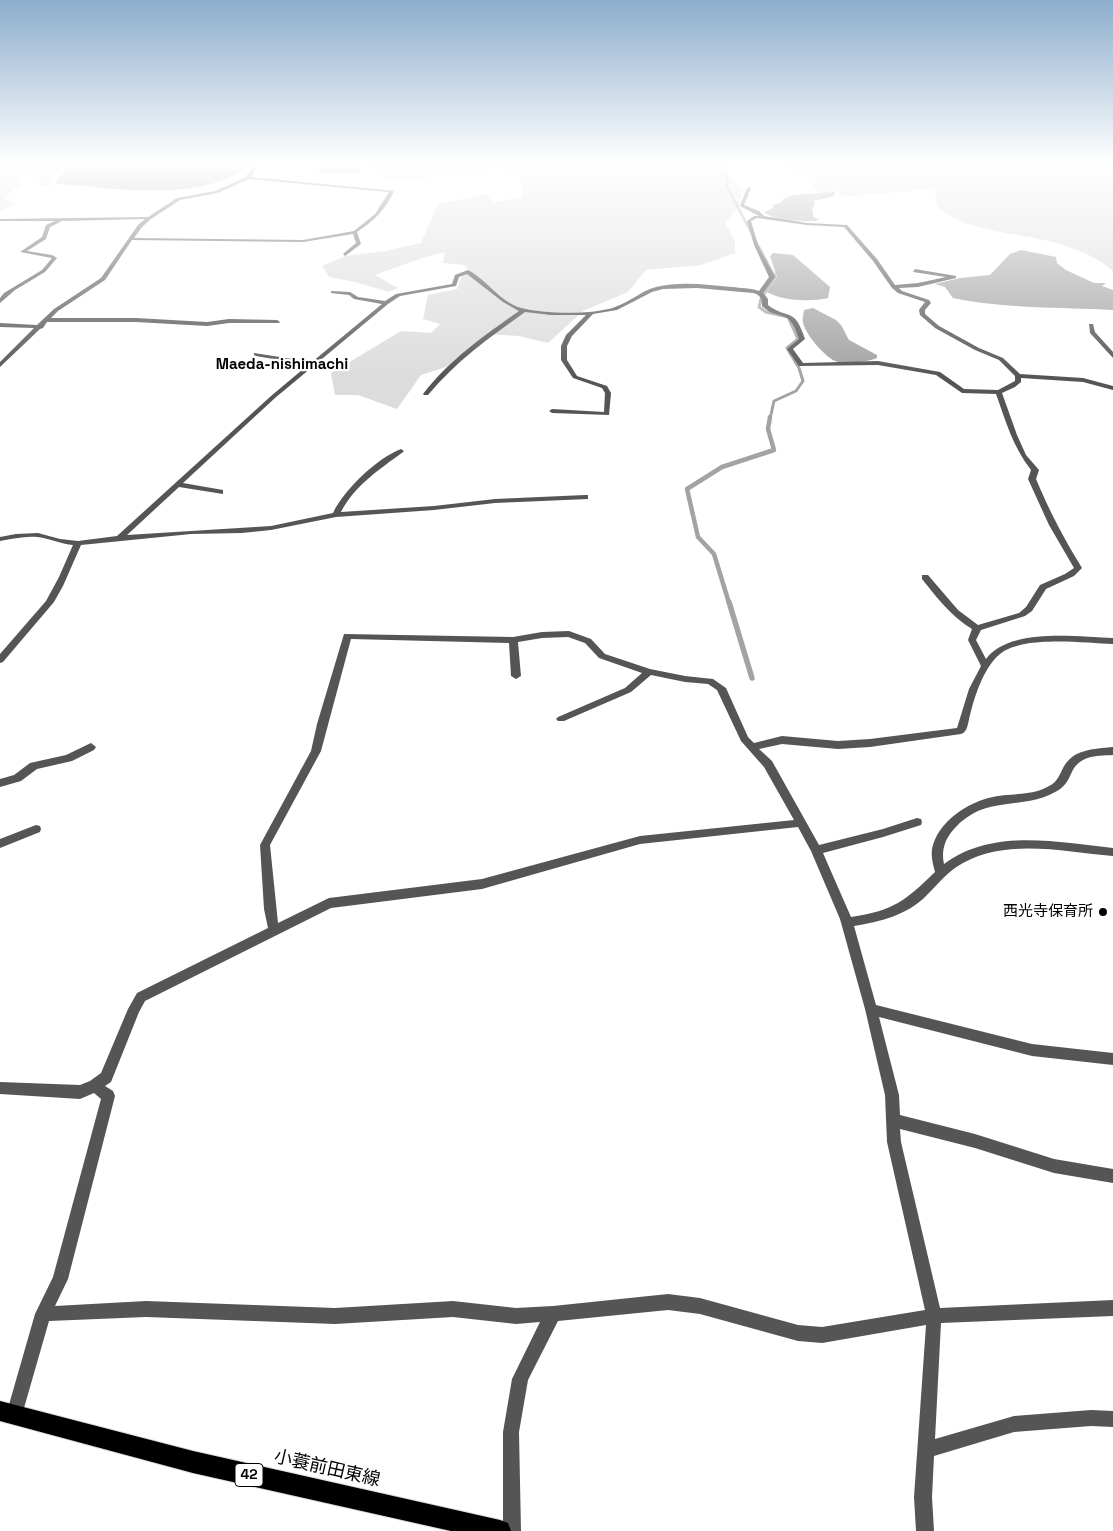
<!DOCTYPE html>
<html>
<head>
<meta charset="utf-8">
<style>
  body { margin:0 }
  canvas { display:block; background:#fff }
</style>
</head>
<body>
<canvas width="1113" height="1531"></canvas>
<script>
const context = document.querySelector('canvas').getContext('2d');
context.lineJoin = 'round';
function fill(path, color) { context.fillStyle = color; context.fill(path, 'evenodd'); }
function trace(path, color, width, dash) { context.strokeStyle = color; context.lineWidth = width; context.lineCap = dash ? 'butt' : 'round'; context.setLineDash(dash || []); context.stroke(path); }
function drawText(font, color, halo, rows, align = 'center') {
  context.font = font + ' "Space Grotesk","Noto Sans JP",sans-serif'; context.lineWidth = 4.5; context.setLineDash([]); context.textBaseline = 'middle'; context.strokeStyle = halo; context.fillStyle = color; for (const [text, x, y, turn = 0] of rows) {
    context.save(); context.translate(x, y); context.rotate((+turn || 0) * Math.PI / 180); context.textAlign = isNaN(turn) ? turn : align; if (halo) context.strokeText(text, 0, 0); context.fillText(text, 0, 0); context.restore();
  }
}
fill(new Path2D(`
  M 0,162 L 74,162 C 62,168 52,173 49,187 L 37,185 L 39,179 L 47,171 L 25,172 L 18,179 L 23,184 L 3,197 L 6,200 L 16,204 L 0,211 Z
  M 356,162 L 724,162 L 717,164 L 742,188 L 740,205 L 725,223 L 735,241 L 735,253 L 701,265 L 646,270 L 628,292 L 583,311 L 548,343 L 519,336 L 489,334 L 449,366 L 421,375 L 397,409 L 358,395 L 335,395 L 331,373 L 401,331 L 431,333 L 440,324 L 423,319 L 428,295 L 457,289 L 461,277 L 469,270 L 464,265 L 443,263 L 445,252 L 425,257 L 375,275 L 398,288 L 389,292 L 355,282 L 329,277 L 322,266 L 345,256 L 385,251 L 421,243 L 438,204 L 486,194 L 494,203 L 521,197 L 522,186 L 519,174 L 502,168 L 405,180 L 384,178 L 373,166 Z
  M 774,162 L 1113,162 L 1113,271 C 1082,244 1039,239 1001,232 C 977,227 956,223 938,207 L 934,189 L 837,197 L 840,194 L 837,190 L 823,193 L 812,187 L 818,176 L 808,177 Z`), '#dcdcdc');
fill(new Path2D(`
  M 107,162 L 240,162 L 247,167 L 246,169 C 194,202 118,188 58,184 L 55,182 L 68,168 L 87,167 Z
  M 323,162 C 336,162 358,159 361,174 L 317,173 Z
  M 835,192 L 835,196 L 813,201 L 815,204 L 812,210 L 814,217 L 819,219 L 816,221 C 805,222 771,220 764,212 L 773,208 L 773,205 L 782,202 L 783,199 L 793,195 Z
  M 1021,250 L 1056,257 L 1057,263 L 1066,270 L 1094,283 L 1106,283 L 1102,286 L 1113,290 L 1113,310 C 1060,307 1005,309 953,298 L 945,287 L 935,284 L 960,278 L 990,275 L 1010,254 Z
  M 773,253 L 793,255 L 830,287 L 828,298 C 810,302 783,301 767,292 L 777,277 L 770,256 Z
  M 813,308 L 836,320 L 841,325 L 849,340 L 877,355 L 877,358 C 868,362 849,364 838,362 C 827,360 804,333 803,322 C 802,318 804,313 804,310 Z`), '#a3a3a3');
trace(new Path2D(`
  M 725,162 L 727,187 L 774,275`), '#a3a3a3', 2.5);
trace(new Path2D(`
  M 770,419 L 774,401 L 796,391 L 803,381 L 799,368 L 787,348 L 798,339 L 788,317 L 766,312 L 759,307 L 761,299 L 775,277 L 774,274`), '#a3a3a3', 3);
trace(new Path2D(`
  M 729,603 L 714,554 L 698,537 L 687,489 L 722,467 L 774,450 L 768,429 L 770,417`), '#a3a3a3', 4.5);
trace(new Path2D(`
  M 729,602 L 752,678`), '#a3a3a3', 5.5);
const primary = new Path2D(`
  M 0,1401 L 193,1451 L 500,1520 L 508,1523 L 511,1531 L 451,1531 L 193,1473 L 0,1421 Z`);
trace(primary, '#dbdbdb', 2);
fill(new Path2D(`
  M 249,162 L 253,162 L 256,168 L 251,177 L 394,191 C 386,209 374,221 357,232 L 361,244 L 345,256 L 343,254 L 356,243 L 353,234 L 303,242 L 132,240 L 105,280 L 58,311 L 51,318 L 136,318 L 207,322 L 229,319 L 277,320 L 280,322 L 279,323 L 229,323 L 207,326 L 136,322 L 47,322 L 43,328 L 40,329 L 0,367 L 0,362 L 34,328 L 0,327 L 0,323 L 37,325 L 54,309 L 101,278 L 138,225 L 145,219 L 62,221 L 50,227 L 46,239 L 27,251 L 52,255 L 57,258 L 45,272 L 15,290 L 0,303 L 0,298 L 4,293 L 42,270 L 52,258 L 20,252 L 42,237 L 46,225 L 55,221 L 0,221 L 0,219 L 148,217 L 177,198 L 215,191 L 246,177 L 252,168 ZM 249,179 L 389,192 L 375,214 L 354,231 L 303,240 L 134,238 L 142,227 L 151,219 L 180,200 L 218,193 Z
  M 749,187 L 751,188 L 744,205 L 759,211 L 764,216 L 807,223 L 847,225 L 877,259 L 895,285 L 918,283 L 946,277 L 913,272 L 915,269 L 956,276 L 956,278 L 918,287 L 899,288 L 902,291 L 929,300 L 931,303 L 925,310 L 925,314 L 939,326 L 979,348 L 1003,358 L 1020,374 L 1083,378 L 1113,386 L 1113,390 L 1083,382 L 1021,378 L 1021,382 L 1015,387 L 1002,393 L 1017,435 L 1026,455 L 1039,470 L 1036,479 C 1049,510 1064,539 1082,568 L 1074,576 L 1046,589 L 1032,611 L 1025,616 L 981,630 L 976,640 L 986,659 C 1010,627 1077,637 1113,638 L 1113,644 C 1084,643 1023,635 1000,654 C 984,667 975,695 970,715 C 968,722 968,732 961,734 L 870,747 L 838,749 L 782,744 L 759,749 L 772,761 L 819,845 L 883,829 L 917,818 L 921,819 L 922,822 L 921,825 L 883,837 L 823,853 L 851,917 C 893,911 905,901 935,872 C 933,864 931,857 932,849 C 937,822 968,802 993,797 C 1012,793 1032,796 1049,786 C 1057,782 1059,776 1063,768 C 1073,749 1093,749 1113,747 L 1113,755 C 1095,756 1079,755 1071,774 C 1068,781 1064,787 1057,791 C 1021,812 986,793 954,829 C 945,839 941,850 944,864 C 992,828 1057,842 1113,848 L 1113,856 C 1065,852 1008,838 963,863 C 948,871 938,884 926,896 C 907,915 880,922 854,926 L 876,1005 L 1032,1044 L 1113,1053 L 1113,1065 L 1032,1056 L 879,1017 L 899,1095 L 900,1115 L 975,1134 L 1054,1159 L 1113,1169 L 1113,1183 L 1054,1173 L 975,1148 L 900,1129 L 901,1142 L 940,1308 L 1113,1300 L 1113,1316 L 941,1323 L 935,1439 L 1014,1416 L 1091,1410 L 1113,1411 L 1113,1427 L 1091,1426 L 1014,1432 L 934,1456 L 932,1497 L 934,1531 L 916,1531 L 914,1497 L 926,1325 L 822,1343 L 798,1341 L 700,1314 L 668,1310 L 558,1321 L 528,1380 L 519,1432 L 521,1531 L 503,1531 L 503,1432 L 512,1379 L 540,1322 L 516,1324 L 453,1317 L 335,1324 L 146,1317 L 49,1321 L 22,1415 L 20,1421 L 14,1423 L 8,1421 L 6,1415 L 35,1314 L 53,1277 L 101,1099 L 94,1093 L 80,1099 L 0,1094 L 0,1082 L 80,1085 L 90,1081 L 101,1073 L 128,1009 L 137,993 L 268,928 L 264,909 L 260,845 L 311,751 L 317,724 L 344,634 L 513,637 L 542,632 L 569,631 L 591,639 L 605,654 L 650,669 L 685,676 L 713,679 L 726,688 L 748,737 L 754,743 L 782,736 L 838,741 L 870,739 L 957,728 L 969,689 L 981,666 L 968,640 L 972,629 C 951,616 937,598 922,579 L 922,575 L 928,575 L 958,610 L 978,625 L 1019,613 L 1026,607 L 1040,585 L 1065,574 L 1074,568 L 1049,525 L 1028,479 L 1031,470 C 1013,447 1006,422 996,394 L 962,393 L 936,375 L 878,365 L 799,366 L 787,349 L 799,339 C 788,305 780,323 762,306 C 762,299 761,295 753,293 L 697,288 L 663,289 L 652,292 L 617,310 L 593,314 L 572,336 L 567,346 L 567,360 L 577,376 L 607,386 L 611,393 L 609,415 L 552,413 L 549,411 L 552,409 L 604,412 L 605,393 L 602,388 L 573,378 L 561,360 L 561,346 L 566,335 L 586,315 L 551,315 L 525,312 C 490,337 455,362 428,395 L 424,395 L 423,394 C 449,360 485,335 519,311 L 503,302 L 467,274 L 459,277 L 456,286 L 400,296 L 388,304 L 275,398 L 183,483 L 223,490 L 223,494 L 179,487 L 127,535 L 271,526 L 333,513 C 344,490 377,458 401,449 L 404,451 L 403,452 C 380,469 354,486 341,512 L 434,506 L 495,499 L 585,495 L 588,495 L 588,499 L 495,503 L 434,510 L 336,517 L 271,530 L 242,533 L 191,534 L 81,545 L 63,586 L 54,602 L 3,662 L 0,663 L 0,654 L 46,601 L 59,577 L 73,545 C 61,544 48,538 37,537 C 25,536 12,539 0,541 L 0,537 L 16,534 L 38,533 L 60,539 L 78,541 L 117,536 L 271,396 L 308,365 L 256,356 L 254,355 L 254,353 L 312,362 L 382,304 L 354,299 L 349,295 L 331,293 L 331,291 L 350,292 L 358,297 L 385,301 L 396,294 L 452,284 L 455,275 L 468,270 C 487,280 500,302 521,308 C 544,314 593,315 615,307 C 630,302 641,291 656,287 C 681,281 708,285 732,287 C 741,288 751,288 759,291 L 769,277 L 754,245 L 747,221 L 754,216 L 759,216 L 740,206 L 747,188 ZM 757,218 L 807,225 L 844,227 L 873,261 L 892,288 L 898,293 L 925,302 L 919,310 L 920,315 L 935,328 L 975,350 L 999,360 L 1015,376 L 1015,381 L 998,390 L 964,389 L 940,372 L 878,361 L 803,363 L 793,349 L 805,339 C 794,306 790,321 768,305 L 768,299 L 763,293 L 775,277 L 758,245 L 751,221 ZM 568,637 L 585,643 L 599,658 L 642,673 L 625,688 L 558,717 L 556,719 L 558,721 L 564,721 L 631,692 L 651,675 L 685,682 L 708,684 L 717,690 L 741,741 L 764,767 L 794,820 L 640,836 L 482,879 L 329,898 L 278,923 L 270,845 L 321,751 L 351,639 L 509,643 L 511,676 L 516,679 L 521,676 L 518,642 L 542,638 ZM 798,827 L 811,851 L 840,919 L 865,1009 L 885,1095 L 887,1142 L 925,1310 L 822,1327 L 798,1325 L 700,1298 L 668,1294 L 553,1306 L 516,1308 L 453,1301 L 335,1308 L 146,1301 L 55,1306 L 68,1279 L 115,1096 L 113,1091 L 105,1086 L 111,1082 L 139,1012 L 145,1001 L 331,908 L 482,889 L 640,844 Z
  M 1089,324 L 1093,324 L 1095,332 L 1113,352 L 1113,358 L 1090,333 Z
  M 91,743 L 96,747 L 94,750 L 72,761 L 37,769 L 21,781 L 0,787 L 0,779 L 14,775 L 30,763 L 66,755 Z
  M 36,825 L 40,826 L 41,829 L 40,832 L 0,848 L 0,839 Z`), '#555');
fill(primary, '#000');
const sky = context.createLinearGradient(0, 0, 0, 377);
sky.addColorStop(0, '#8cadcc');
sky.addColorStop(0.43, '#fff');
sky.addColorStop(1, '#ffffff00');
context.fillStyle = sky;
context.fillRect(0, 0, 1113, 377);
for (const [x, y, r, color] of [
  [1103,912,5,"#000"]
]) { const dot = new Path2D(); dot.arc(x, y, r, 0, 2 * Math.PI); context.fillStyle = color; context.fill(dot); trace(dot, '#fff', 2); }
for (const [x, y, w] of [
  [249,1475,28]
]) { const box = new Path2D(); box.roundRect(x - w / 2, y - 11.5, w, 23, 4); context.fillStyle = '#fff'; context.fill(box); trace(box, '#000', 1); }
drawText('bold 14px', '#000', null, [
  ["42",249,1475]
]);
drawText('bold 15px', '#000', '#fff', [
  ["Maeda-nishimachi",282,365]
]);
drawText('15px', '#000', '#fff', [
  ["西光寺保育所",1093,912]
], 'right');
drawText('18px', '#000', '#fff', [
  ["小蓑前田東線",327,1469,13]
]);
</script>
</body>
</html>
